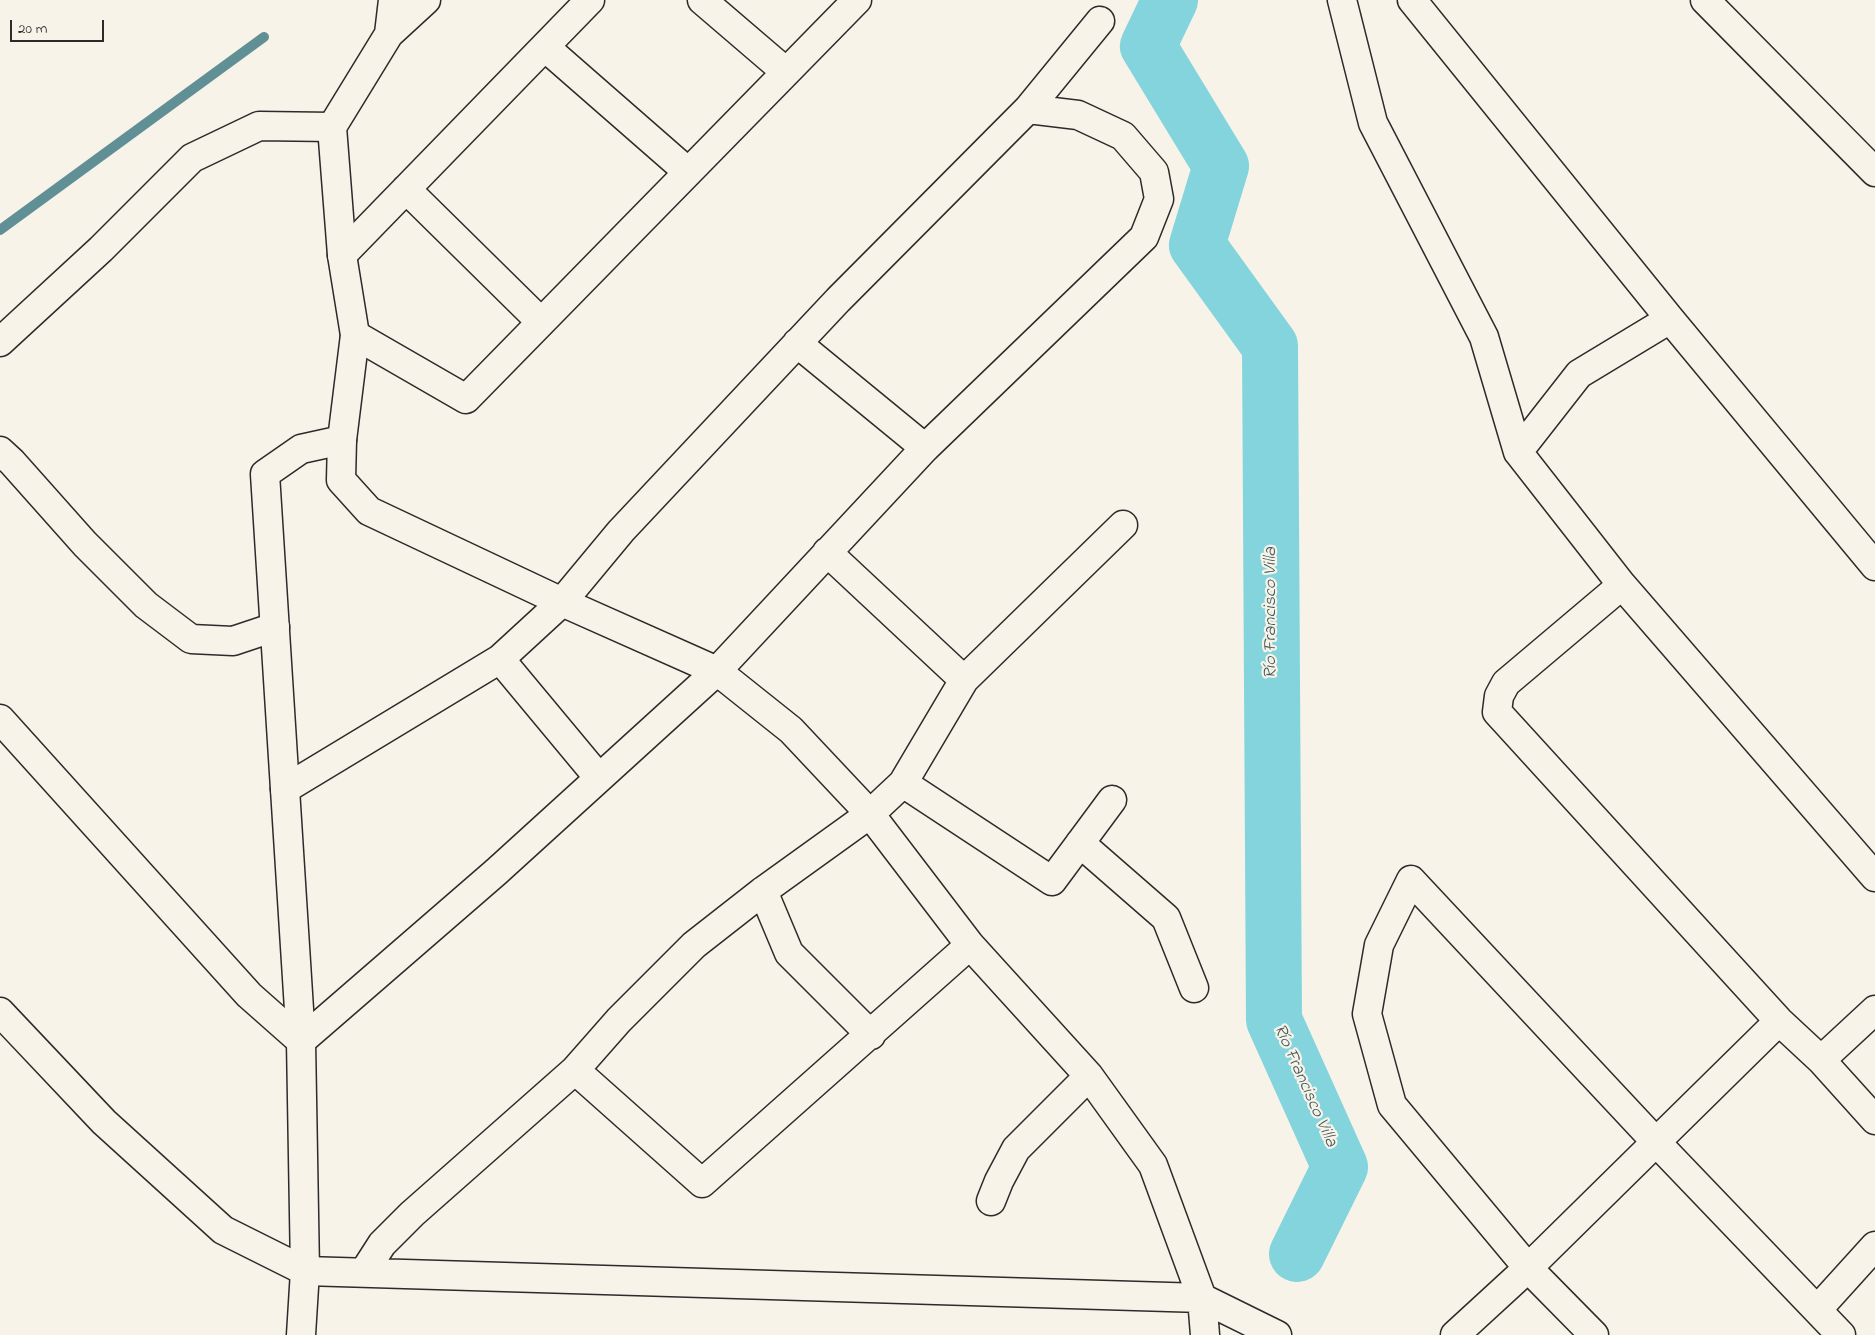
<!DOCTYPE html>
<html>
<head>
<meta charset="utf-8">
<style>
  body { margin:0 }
  #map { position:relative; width:1875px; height:1335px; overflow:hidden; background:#f7f3e8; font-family:"Indie Flower",sans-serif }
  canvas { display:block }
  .scale { position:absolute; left:10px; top:20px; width:94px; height:22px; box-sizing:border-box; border:2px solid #2b2b2b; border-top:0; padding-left:6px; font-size:15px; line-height:18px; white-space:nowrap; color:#2b2b2b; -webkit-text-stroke:4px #f7f3e8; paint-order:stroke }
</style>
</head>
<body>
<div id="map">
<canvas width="1875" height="1335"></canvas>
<div class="scale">20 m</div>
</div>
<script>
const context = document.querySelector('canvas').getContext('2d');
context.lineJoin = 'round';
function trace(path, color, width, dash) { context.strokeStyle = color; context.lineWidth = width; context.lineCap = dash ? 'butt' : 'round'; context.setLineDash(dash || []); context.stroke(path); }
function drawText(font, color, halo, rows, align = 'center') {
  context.font = font + ' "Indie Flower",sans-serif'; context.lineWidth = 4.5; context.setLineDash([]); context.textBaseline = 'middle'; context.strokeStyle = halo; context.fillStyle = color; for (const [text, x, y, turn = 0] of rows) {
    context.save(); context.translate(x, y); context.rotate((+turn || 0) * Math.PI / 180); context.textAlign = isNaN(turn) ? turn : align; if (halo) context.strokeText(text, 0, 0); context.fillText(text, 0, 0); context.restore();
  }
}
trace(new Path2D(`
  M 0,230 L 264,37`), '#609096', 10);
trace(new Path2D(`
  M 1170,0 L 1148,46 L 1221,166 L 1197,245 L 1270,346 L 1274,1020 L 1340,1167 L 1297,1254`), '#83d4dd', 56);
const street = new Path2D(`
  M 702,0 L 786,72
  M 1342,0 L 1373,123 L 1484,337 L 1518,452 L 1622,585 L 1875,877
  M 1412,0 L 1670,319 L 1875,566
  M 1705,0 L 1875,172
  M 545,47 L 688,172
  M 406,189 L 541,322
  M 342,255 L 590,0
  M 355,335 L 466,399 L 857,0
  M 0,342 L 101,249 L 192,158 L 259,126 L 332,127
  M 797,343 L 925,448
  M 342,440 L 341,480 L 369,511 L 562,602 L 717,671 L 791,730 L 870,814 L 970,945 L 1089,1076 L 1153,1165 L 1202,1298 L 1205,1335
  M 0,451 L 12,462 L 85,544 L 146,605 L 191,639 L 233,641 L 275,627
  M 1518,452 L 1579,374 L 1670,319
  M 827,552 L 964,680
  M 1622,585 L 1506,683 L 1499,696 L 1497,712 L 1779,1021 L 1821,1060 L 1875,1120
  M 500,659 L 599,778
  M 0,719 L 249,995 L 301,1041 L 496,872 L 717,671 L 925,448 L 1144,237 L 1159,199 L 1154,172 L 1123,136 L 1078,115 L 1028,109
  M 903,783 L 1052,881 L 1112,800
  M 285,789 L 500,659 L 562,602 L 621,531 L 838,300 L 1028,109 L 1100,21
  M 1080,843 L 1166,918 L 1194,988
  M 763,891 L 789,953 L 871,1035
  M 0,1012 L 104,1122 L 223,1230 L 305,1271 L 1202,1298 L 1277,1335
  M 1821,1060 L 1875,1010
  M 575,1070 L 702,1183 L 970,945
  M 991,1201 L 999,1181 L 1016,1149 L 1089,1076
  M 364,1272 L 382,1244 L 412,1214 L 575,1070 L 619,1020 L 694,945 L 763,891 L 870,814 L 903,783 L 964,680 L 1123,525
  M 1817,1310 L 1875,1246
  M 1455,1335 L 1528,1268 L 1779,1021
  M 1594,1335 L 1528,1268 L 1392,1105 L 1367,1014 L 1379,945 L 1411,880 L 1656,1142 L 1841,1335`);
const secondary = new Path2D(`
  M 389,34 L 393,0
  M 301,1335 L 305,1271 L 301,1041 L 265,474 L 301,449 L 342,440 L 355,335 L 342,255 L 332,127 L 389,34 L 426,0`);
trace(street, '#2b2b2b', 31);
trace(secondary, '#2b2b2b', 31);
trace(street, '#f7f3e8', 28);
trace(secondary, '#f7f3e8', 28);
drawText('italic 18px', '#415558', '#f7f3e8', [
  ["Río Francisco Villa",1272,613,-90],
  ["Río Francisco Villa",1304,1086,66]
]);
</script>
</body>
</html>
